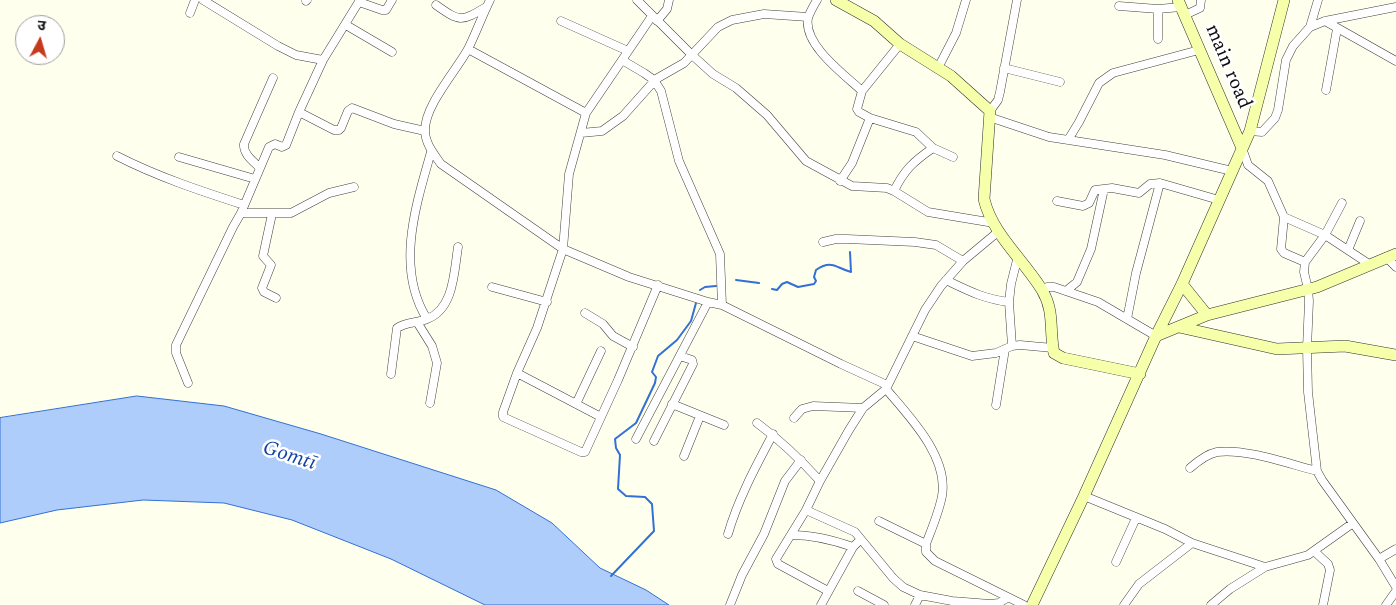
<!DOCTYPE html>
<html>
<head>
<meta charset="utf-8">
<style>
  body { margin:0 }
  #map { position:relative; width:1396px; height:605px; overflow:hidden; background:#ffe; font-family:Spectral,"Noto Sans Devanagari",serif }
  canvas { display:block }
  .north { position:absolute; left:15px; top:15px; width:50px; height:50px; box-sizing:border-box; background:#fff; border:1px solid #9e9e9e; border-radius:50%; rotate:6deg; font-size:14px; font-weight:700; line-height:20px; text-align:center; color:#0d0d0d }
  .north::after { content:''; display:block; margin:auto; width:18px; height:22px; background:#c53a1d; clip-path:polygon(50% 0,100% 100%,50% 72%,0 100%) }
</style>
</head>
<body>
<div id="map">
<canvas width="1396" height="605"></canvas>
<div class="north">उ</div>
</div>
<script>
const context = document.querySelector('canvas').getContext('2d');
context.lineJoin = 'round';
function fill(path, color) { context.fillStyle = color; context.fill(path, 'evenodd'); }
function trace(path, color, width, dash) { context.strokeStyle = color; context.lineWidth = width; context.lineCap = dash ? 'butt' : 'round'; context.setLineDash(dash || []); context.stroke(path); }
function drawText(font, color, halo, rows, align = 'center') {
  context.font = font + ' Spectral,serif'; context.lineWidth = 5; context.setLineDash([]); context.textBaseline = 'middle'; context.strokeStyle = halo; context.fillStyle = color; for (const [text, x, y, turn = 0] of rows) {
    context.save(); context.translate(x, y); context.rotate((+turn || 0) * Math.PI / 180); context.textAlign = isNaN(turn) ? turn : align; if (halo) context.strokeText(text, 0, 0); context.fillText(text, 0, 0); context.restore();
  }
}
const water = new Path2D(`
  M 137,396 L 224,406 L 321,434 L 496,490 L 552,523 L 600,568 L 646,590 L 669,605 L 485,605 L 391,559 L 292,520 L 224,503 L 143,500 L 57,510 L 0,523 L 0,418 Z`);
fill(water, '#afcdfa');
trace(water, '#3270d5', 1);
trace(new Path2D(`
  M 736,280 L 759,283
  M 772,289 L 777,290 L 782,284 L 787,282 L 798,287 L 814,284 L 816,281 L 814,277 L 816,270 C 832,259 836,268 851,272 L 850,252
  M 700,290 L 705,287 L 716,286
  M 611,576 L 654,531 L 652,504 L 645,497 L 626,496 L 618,489 L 620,455 L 616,448 L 615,439 L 636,423 L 655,383 L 656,377 L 652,372 L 658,356 L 677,340 L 691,321 L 696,303`), '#3270d5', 2);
const street = new Path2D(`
  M 203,0 L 278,46 L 296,55 L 323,60
  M 490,0 C 482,16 476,33 468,49 C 456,71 425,105 425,130 C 425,143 433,153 441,164 L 563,249 L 629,277 L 708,302 L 722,305 L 841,364 L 887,385
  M 637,0 L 692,55 L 713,74 L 736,88 L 767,115 L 806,161 L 852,186 L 887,188 L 894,191 L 928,212 L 994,223
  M 817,0 C 814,5 810,12 808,18 C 803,45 845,75 862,91
  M 306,1 L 307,0
  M 359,2 L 382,10 L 386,10 L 392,0
  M 436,5 C 460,22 461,22 486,7
  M 1119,6 L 1158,9 L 1181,7
  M 1158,9 L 1158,39
  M 190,13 L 195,0
  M 1185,15 L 1200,8 L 1201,0
  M 652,16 L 586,113 L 569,174 L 563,249 L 537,328 L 517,373 L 503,412 L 503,417 L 581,452 L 585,452 L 618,380 L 658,285
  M 561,21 L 628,51
  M 657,21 L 667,9 L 669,0
  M 1325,21 L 1396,61
  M 346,25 L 392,52
  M 1310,27 L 1318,0
  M 900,44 L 862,91 L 857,109 L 859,112 L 870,118 L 916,132 L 933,148 L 953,157
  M 468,49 L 586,113
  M 622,60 L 644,73 L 654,80 L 661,91 L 679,161 L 720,254 L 722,305
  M 938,68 L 956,33 L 966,0
  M 1004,68 L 1060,82
  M 1326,90 L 1337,29
  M 990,111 L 998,100 L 1000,92 L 1017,0
  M 299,112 L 334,130 L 339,130 L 341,128 L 348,111 L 352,108 L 394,124 L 425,131
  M 989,117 L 1049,137 L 1165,155 L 1232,171
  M 1250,131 L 1262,132 L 1275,118 L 1278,110 L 1286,60 L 1293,46 L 1310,27 L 1325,21 L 1396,7
  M 581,133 L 602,131 L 623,116 L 656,79 L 684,63 L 718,27 L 732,20 L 764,14 L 808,17
  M 1068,140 L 1079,122 L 1099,83 L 1113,73 L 1199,50
  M 1242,148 L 1248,165 L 1268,181 L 1284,217 L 1325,235 L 1369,264
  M 117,156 C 158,177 201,191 244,205
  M 179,157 L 255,179
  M 260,168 C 253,161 243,154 244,144 L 273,78
  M 840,181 L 852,163 L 870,118
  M 894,191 C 904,170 914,161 933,148
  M 1057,201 L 1083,206 L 1089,203 L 1095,190 L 1112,188 L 1139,193 L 1150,184 L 1160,183 L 1219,200
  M 1342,203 L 1325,235 L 1305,262 L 1304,272 L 1308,289 L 1309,301 L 1307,348 L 1308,392 L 1317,471 L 1322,480 L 1379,559 L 1396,587
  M 241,213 L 291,213 L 329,193 L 354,187
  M 272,214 L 263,256 L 271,265 L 262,288 L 264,292 L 276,298
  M 1284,217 L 1281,249 L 1284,253 L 1305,262
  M 823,242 L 836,239 L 847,239 L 915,242 L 936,245 L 963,261
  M 1348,250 L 1360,221
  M 1386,257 L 1396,267
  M 946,280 C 969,291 984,299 1009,302
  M 492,287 L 547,302
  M 1042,290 L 1047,287 L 1054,287 L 1098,302 L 1156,336
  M 1066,291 L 1077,282 L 1091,249 L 1104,189
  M 585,313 L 603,324 L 613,336 L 633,347
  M 427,319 C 395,268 416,205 431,152
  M 1127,319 L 1136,273 L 1160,183
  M 417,322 L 432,346 L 437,363 L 430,403
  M 912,336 L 972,356 L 996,353 L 1012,346 L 1020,345 L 1053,348
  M 1012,346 L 1009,302 L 1011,284 L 1018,256
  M 517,373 L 601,417
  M 391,374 L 397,328 C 406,322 417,323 427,319 C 454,309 454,272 458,247
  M 188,383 L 176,353 L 176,345 L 233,227 L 241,213 L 269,147 L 275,144 L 282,147 L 286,145 L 299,112 L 323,60 L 360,0
  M 886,389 C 909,416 949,457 942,496 C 939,512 932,528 926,544 L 926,552 L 935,561 L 1024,605
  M 576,404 L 601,351
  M 672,404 L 724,425
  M 996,405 L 1005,349
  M 794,418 L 802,409 L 813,406 L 863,408
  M 757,423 C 780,440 801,460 820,481
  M 636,439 L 708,302
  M 654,441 L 693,364 L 692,360 L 680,356
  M 684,456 L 700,416
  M 1190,468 C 1198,461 1207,454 1217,452 C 1245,448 1289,464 1317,471
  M 1084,496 L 1165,529 L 1192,543 L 1265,567 L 1308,555 L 1353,523
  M 806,510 L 855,532 L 893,578 L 903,587 L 920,595 L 952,601 L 990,604 L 999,603 L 1007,598
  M 879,521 L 926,544
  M 728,534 C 738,499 756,466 773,434
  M 792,535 C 813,535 833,540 853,547
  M 1314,551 L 1328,564 L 1330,570 L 1323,605
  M 1379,559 L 1396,549
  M 1116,562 L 1136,518
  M 828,591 L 778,564 L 776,559 L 806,510 L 820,481 L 849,430 L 863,408 L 886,389 L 925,310 L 941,286 L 963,261 L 999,231
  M 858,591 L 884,605
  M 730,605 L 742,575 L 764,534 L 785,481 L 801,460
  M 821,605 L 853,547 L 860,540
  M 915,605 L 920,595
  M 1124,605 L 1139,584 L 1192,543
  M 1211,605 L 1230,589 L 1265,567
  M 1386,605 L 1396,591`);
const secondary = new Path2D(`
  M 836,0 L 874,21 L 900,44 L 951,76 L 990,111 L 984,199 C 992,234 1024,260 1042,290 C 1055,312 1049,330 1054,353 L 1063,358 L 1140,374
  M 1178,0 L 1242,148
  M 1182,284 L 1207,315
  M 1179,327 L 1277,349 L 1345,346 L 1396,355
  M 1156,336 L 1207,315 L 1317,287 L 1396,254
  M 1032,605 L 1084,496 L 1156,336 L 1182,284 L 1250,131 L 1284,0`);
trace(street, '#404040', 9);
trace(secondary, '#2f2f2f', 12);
trace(street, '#fff', 8);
trace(secondary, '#f6ffa9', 11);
drawText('20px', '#0d0d0d', '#fff', [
  ["main road",1227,67,67]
]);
drawText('italic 21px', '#0f44a6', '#fff', [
  ["Gomtī",289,457,18]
]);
</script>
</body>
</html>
